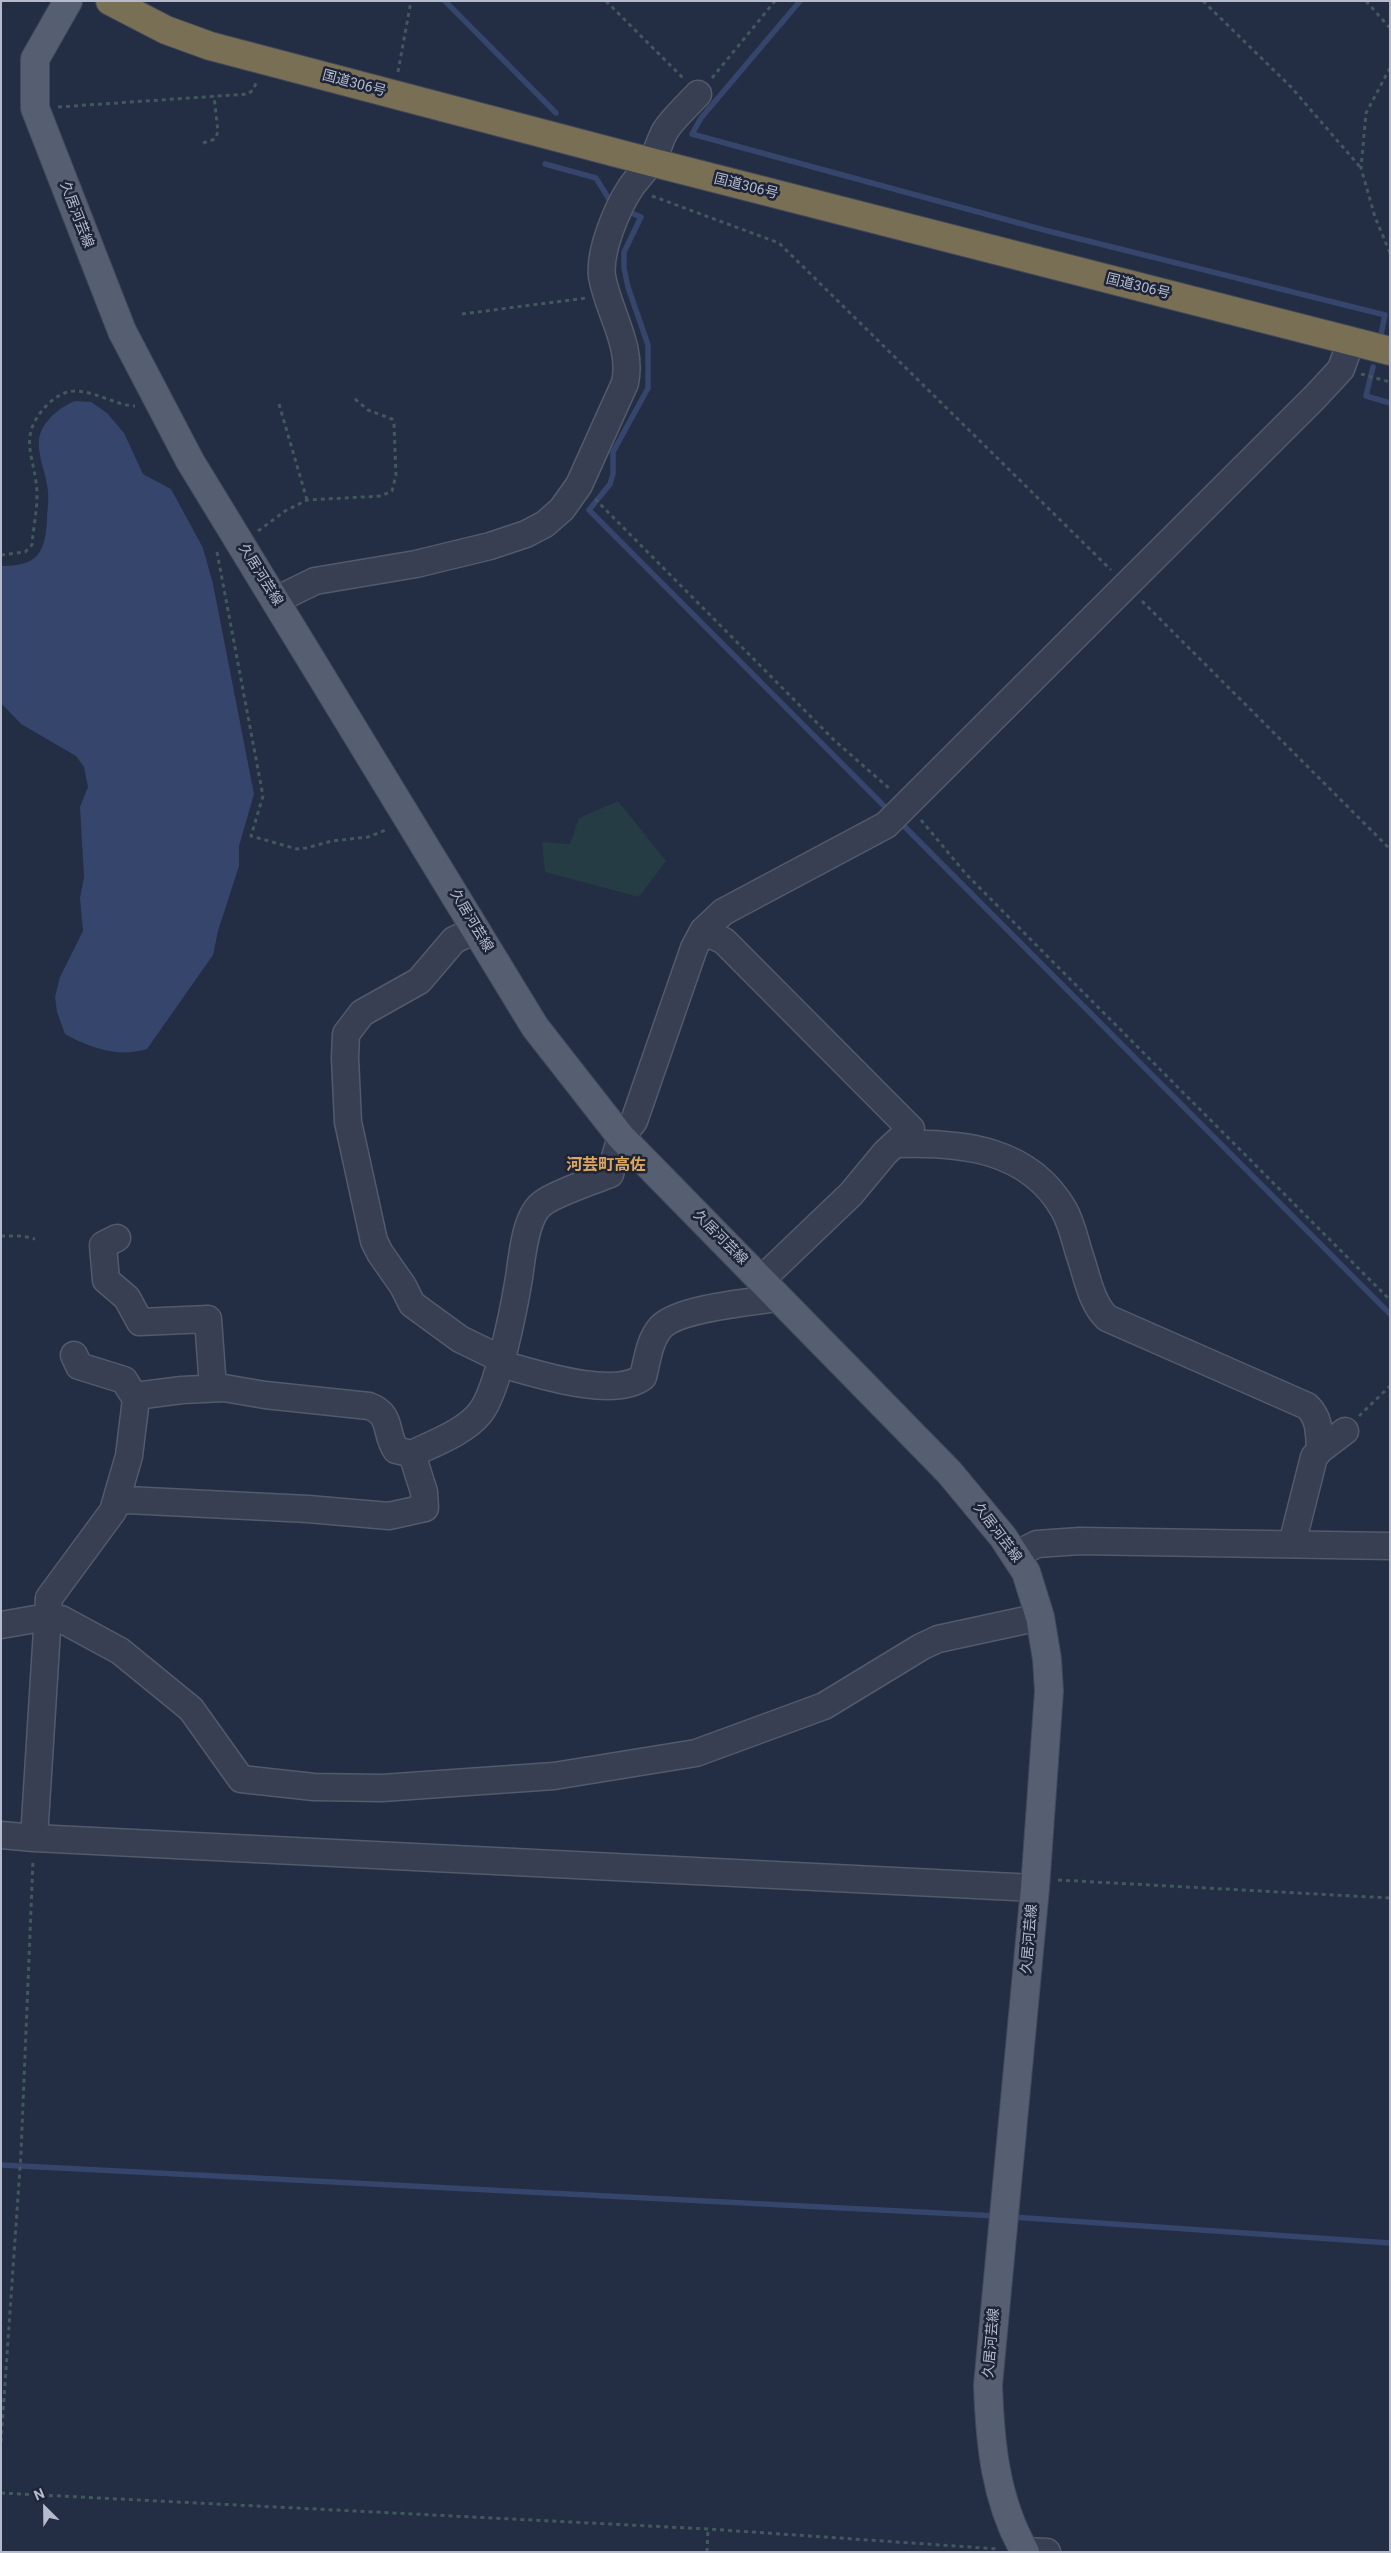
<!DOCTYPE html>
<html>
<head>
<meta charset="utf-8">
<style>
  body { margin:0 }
  #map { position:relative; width:1391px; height:2553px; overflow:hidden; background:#232d43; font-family:Roboto,sans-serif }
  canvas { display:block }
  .frame { position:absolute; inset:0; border:2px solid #b5bbcc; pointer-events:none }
  .north { position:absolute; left:20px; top:2483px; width:50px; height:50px; -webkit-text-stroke:4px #1d2438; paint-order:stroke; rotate:337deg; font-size:14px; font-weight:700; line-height:20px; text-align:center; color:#b5bbcc }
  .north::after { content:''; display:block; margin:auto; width:18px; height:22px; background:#b5bbcc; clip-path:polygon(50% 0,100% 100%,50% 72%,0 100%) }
</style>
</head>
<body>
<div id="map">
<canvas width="1391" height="2553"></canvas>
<div class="frame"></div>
<div class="north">N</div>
</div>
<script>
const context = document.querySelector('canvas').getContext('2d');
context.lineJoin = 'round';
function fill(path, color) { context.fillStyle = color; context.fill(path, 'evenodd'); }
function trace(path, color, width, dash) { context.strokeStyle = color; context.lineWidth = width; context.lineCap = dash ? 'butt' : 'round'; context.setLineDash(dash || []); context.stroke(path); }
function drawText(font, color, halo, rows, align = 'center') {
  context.font = font + ' Roboto,"Noto Sans JP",sans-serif'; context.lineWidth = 5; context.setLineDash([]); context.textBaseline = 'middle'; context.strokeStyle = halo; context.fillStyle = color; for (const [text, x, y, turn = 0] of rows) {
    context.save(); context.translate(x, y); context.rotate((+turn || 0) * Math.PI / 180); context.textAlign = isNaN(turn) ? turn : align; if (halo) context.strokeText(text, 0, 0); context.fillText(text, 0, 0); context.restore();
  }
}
fill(new Path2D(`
  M 618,801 L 666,861 L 639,897 L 545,872 L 542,842 L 570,844 L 579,818 Z`), '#253c44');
fill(new Path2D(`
  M 75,401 L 91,402 L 107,413 L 124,433 L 143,474 L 171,489 L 203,548 L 213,584 L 254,794 L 239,846 L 239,866 L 218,931 L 213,955 L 147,1049 C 118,1058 90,1048 65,1034 L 57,1012 L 55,997 L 60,977 L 83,931 L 80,898 L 84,877 L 80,807 L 88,787 L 84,767 L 76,756 L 21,724 L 1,703 L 1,566 C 38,566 45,553 47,520 C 47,511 49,501 48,492 C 47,475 37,456 39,439 C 42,421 60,407 75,401 Z`), '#36456b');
trace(new Path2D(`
  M 445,1 L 556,113
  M 800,1 L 701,118 L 692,134 L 1048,231 L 1385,315 L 1381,334
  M 545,164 L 596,178 L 612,204
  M 624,210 L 641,217 L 624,252 L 624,268 L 628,287 L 648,345 L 648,388 L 613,452 L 613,474 L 610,484 L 589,510 L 891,813
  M 1373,367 L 1366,396 L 1390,403
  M 899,821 L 1390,1314
  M 1,2165 L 998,2216
  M 1012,2217 L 1390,2243`), '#36456b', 5.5);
const minor = new Path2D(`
  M 276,600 L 315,581 L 416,564 L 490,546 L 526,534 L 545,524 L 562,509 L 579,485 L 625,383 C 633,345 608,312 602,276 C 599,251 617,208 631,187 C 638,177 647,169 652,159 C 658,150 660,140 665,131 C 673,118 687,106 698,94
  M 476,930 L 454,940 L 419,981 L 362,1013 L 346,1034 L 345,1058 L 348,1122 L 374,1241 L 380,1253 L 403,1286 L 412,1304 L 460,1339 L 501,1359
  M 703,931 L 724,941 L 911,1129 L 885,1153 L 851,1194 L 761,1280
  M 897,1144 C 960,1142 1029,1148 1064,1210 C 1072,1224 1075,1241 1080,1256 C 1087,1276 1091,1303 1107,1318 L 1307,1406 C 1320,1418 1319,1433 1320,1450
  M 117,1238 L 103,1245 L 106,1280 L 127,1298 L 140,1322 L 208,1319 L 213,1388
  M 501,1364 C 535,1373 613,1400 643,1377 C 647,1362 649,1340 661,1327 C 679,1308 751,1302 778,1298
  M 136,1399 L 143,1395 L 182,1390 L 224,1388 L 265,1395 L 369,1406 C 393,1415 384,1432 396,1450 L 412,1454
  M 115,1504 L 127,1500 L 308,1509 L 389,1516 L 425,1508 L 424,1492 L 412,1454 C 434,1443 465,1432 480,1413 C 498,1391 514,1308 519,1278 C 522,1258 525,1215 543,1203 C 556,1193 593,1181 610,1174 L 621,1137 L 634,1121 L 694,948 L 703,931 L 723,912 L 886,825 L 1315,397 L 1341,369 L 1351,341
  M 1292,1544 L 1314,1457 L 1320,1450 L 1345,1431
  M 1015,1555 L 1037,1544 L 1080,1541 L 1390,1546
  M 1,1625 L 47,1617 L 61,1619 L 120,1651 L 191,1709 L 241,1779 L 314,1787 L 382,1788 L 554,1776 L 696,1753 L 824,1706 L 921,1647 L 938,1639 L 1040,1617
  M 1,1835 L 34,1838 L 1035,1888
  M 34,1838 L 49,1598 L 113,1511 L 129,1456 L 136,1399 L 124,1380 L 79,1366 L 74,1355
  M 1024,2551 L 1047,2552`);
const major = new Path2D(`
  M 68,1 L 35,59 L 35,108 L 122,331 L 190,461 L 535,1027 L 621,1137 L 949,1472 L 1003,1537 L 1026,1572 L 1040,1617 L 1047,1659 L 1049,1691 L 1035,1888 L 988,2385 C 990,2442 995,2500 1025,2552`);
const highway = new Path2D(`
  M 110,1 L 166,30 L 210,46 L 651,162 L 1390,351`);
trace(minor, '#535a6c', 29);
trace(major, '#42485b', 30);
trace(highway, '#404759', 30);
trace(new Path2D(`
  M 606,1 L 683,78
  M 1203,1 L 1291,87 L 1361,168
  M 1366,1 L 1390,28
  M 1390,68 L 1366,113 L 1361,168 L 1375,217 L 1390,253
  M 398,72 L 411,1
  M 712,78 L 775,1
  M 58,107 L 248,94 L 253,90 L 257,81
  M 203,143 L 215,139 L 218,132 L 214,96
  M 652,196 L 779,243 L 1111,570
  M 462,314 L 586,298
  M 1361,374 L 1390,382
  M 279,404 L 307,500
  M 595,499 L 835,741 L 890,789
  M 258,531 L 285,511 L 307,500 L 381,496 L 392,491 L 396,475 L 394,424 L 392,419 L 368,410 L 355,399
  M 217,552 L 263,796 L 251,836 L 297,849 L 306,848 L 332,841 L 368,837 L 388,829
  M 1,555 L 25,552 L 32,545 C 33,529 37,512 37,496 C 37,457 14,438 49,403 C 57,396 65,391 76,391 C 97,392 115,405 135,406
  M 1142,601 L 1390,849
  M 921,820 L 966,874 L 1055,964 L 1390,1300
  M 1,1236 L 23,1236 L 35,1239
  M 1359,1416 L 1390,1386
  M 1058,1880 L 1390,1898
  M 1,2442 L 21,2153 L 33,1861
  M 1,2493 L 708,2529 L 999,2549
  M 707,2552 L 708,2529`), '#41585d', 3, [4, 4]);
trace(minor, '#383f52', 26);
trace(major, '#565e72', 28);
trace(highway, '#796f54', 28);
drawText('14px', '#b5bbcc', '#1d2438', [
  ["国道306号",354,84,15],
  ["国道306号",746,187,14],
  ["久居河芸線",76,215,69],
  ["国道306号",1138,287,14],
  ["久居河芸線",260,575,58],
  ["久居河芸線",471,921,59],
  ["久居河芸線",720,1238,45],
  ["久居河芸線",997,1533,53],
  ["久居河芸線",1030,1939,-85],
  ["久居河芸線",992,2343,-85]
]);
drawText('bold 16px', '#dfa65d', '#1d2438', [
  ["河芸町高佐",606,1166]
]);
</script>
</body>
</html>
